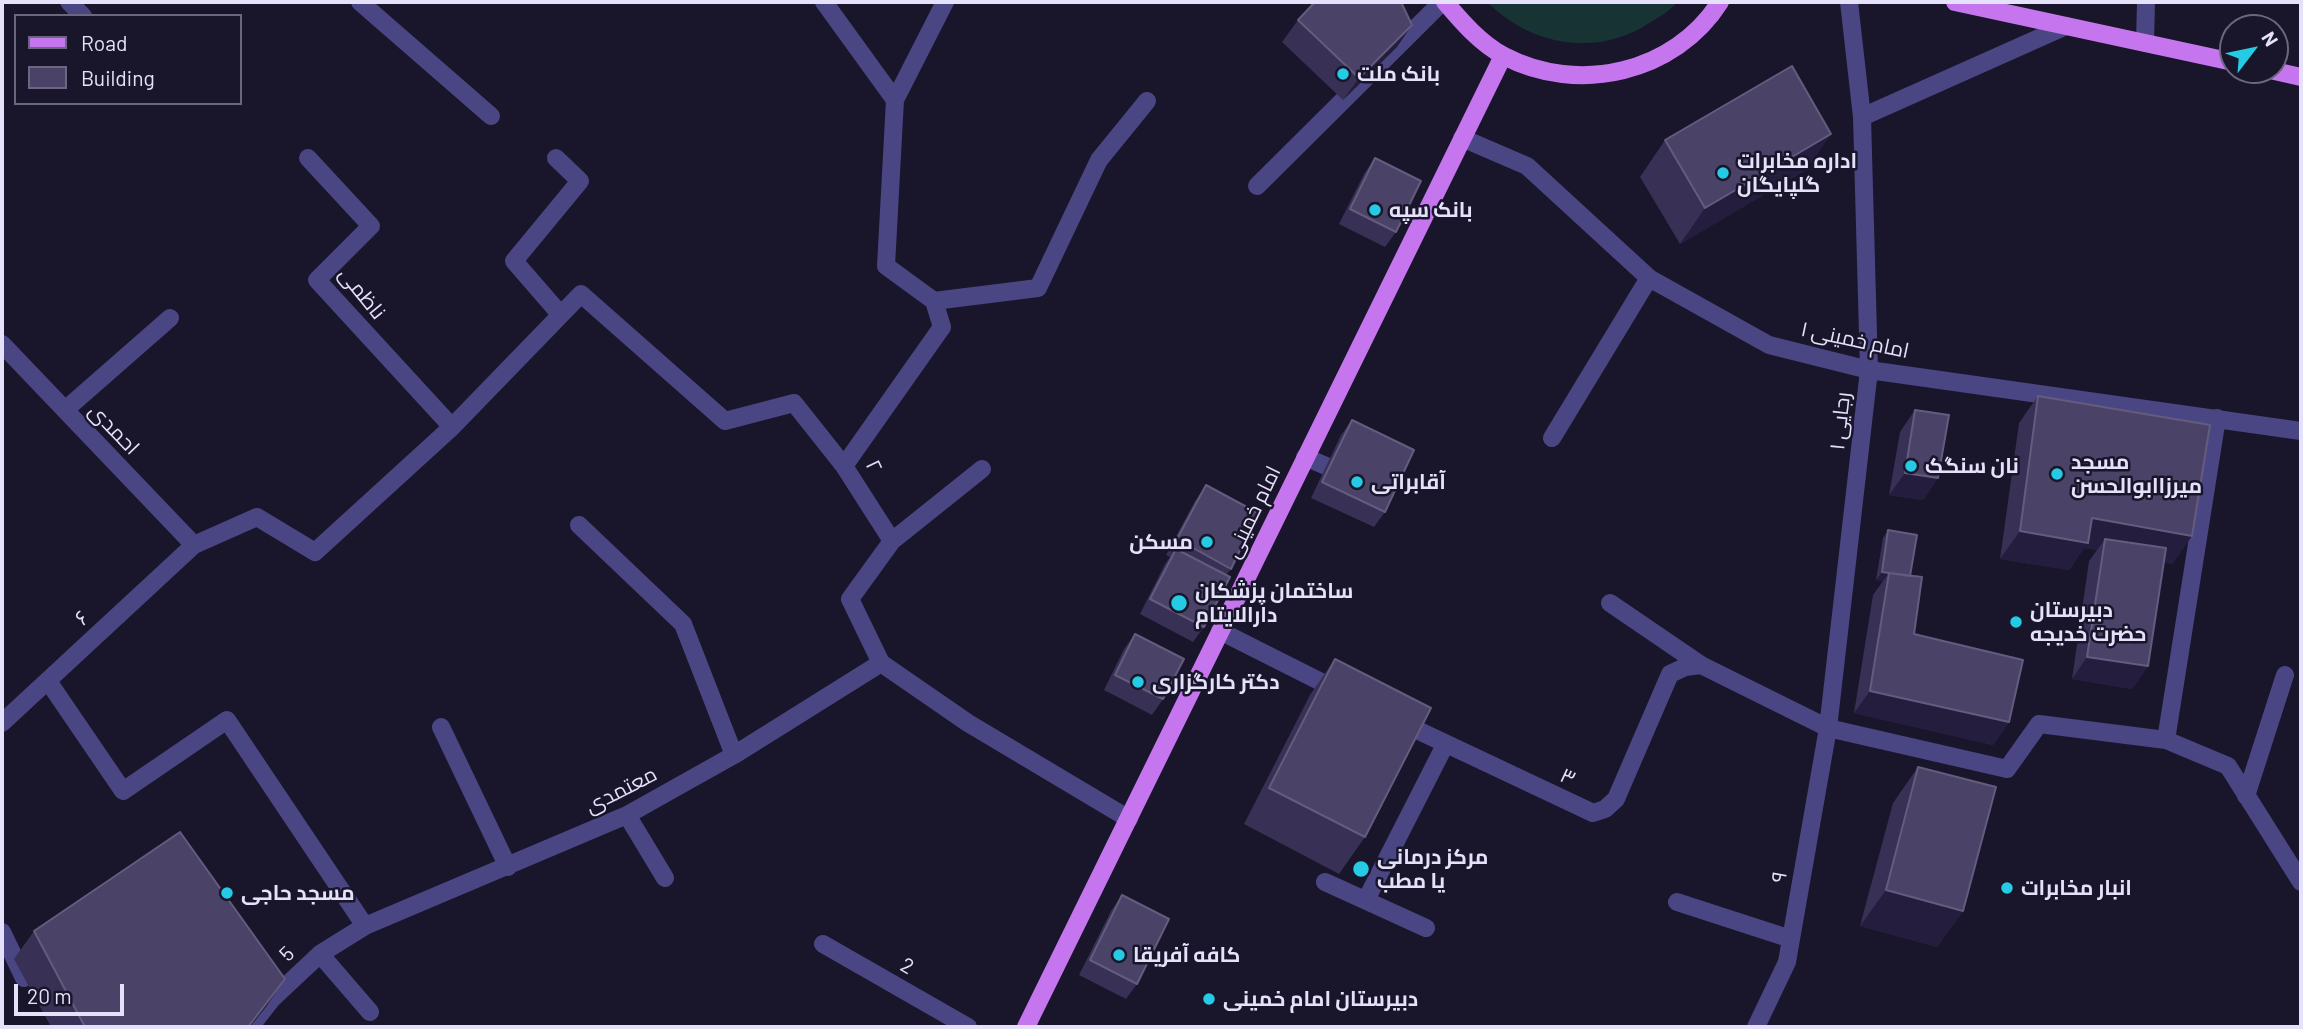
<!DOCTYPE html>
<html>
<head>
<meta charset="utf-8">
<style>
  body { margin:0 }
  #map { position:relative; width:2303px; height:1029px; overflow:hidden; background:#19152a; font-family:Barlow,sans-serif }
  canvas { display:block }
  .frame { position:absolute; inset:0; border:4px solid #e5e1fb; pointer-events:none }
  .legend { position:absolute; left:14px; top:14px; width:228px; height:91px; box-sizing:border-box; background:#19152a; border:2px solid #6b677e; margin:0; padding:9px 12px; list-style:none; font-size:21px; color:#e5e1fb }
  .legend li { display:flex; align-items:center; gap:14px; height:35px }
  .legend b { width:35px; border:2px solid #6b677e }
  .north { position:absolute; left:2219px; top:14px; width:70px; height:70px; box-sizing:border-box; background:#19152a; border:2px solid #6b677e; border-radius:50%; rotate:58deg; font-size:19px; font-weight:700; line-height:28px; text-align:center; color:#e5e1fb }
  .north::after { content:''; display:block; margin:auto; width:24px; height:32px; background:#25cae4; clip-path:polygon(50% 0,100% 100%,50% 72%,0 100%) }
  .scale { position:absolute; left:14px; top:984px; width:110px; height:32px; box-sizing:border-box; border:4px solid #e5e1fb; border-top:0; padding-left:9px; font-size:21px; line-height:24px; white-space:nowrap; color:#e5e1fb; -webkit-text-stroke:5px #19152a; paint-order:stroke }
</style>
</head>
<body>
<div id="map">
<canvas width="2303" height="1029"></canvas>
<div class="frame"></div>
<ul class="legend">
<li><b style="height:9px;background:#c576ee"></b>Road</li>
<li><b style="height:19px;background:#4b4367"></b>Building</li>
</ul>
<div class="north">N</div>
<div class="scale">20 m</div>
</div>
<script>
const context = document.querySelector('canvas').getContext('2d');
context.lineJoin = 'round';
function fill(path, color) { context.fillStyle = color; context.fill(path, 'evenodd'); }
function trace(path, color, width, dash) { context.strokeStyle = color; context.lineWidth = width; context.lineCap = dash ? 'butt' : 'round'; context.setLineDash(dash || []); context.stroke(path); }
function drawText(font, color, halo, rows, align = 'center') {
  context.font = font + ' Barlow,Cairo,sans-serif'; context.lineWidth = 5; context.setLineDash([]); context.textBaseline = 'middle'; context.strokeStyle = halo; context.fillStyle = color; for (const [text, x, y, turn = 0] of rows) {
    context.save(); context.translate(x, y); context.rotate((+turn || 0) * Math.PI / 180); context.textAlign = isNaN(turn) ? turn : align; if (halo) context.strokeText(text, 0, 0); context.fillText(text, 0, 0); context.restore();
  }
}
fill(new Path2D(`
  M 1487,2 L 1677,2 C 1670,11 1661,16 1651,22 C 1598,58 1531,46 1487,2 Z`), '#183333');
trace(new Path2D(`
  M 69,2 L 83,16
  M 360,2 L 491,116
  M 824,2 L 895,100 L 886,266 L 934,301 L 942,327 L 844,466 L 892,541 L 850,599 L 881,663 L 968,723 L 1129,819
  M 2145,43 L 2146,2
  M 895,100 L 945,2
  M 1862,117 L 2066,26
  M 1462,138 L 1527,166 L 1649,278 L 1769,345 L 1869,370 L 2301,431
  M 308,158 L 371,226 L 317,280 L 452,427
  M 556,158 L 580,181 L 514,261 L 560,314
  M 1257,186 L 1442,2
  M 934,301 L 1038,288 L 1099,160 L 1147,101
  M 2,344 L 194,545
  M 65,410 L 170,318
  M 1552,438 L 1649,278
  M 1305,457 L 1326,466
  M 579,525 L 683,624 L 734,755
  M 892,541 L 982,469
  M 1610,603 L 1701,665
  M 1220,631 L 1339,691
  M 48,681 L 123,791 L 227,720 L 365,926
  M 1398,721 L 1593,813 L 1605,809 L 1616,799 L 1670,674 L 1685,667 L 1701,665 L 1828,728 L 2007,769 L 2039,724 L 2166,740 L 2217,418
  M 2,723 L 194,545 L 257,517 L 315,552 L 452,427 L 581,294 L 725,421 L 794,403 L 844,466
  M 441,727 L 508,867
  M 2166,740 L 2228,766 L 2301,882
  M 2246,796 L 2285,675
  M 627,815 L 665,878
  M 1325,882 L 1426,928
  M 1366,900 L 1445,745
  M 1677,902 L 1791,939
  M 2,932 L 24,978
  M 823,944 L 968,1027
  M 320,954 L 370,1012
  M 250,1027 L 272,999 L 320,954 L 365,926 L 627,815 L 734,755 L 881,663
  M 1756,1027 L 1787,962 L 1828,728 L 1869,370 L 1862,117 L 1849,2`), '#4a4683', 18);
trace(new Path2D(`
  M 1445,2 C 1462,22 1480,43 1504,56 C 1578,95 1675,73 1720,2
  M 1955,2 L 2233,62
  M 2270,70 L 2301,77
  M 1026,1027 L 1503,56`), '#c576ee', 18);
fill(new Path2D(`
  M 1298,20 L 1397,47 L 1343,100 L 1282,42 Z
  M 1831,134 L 1806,170 L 1680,244 L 1640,177 L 1665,140 Z
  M 1375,158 L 1396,232 L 1385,247 L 1339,224 L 1364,174 Z
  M 2038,396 L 2192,536 L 2172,564 L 2164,562 L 2148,666 L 2132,689 L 2072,679 L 2089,561 L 2097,550 L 2084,548 L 2069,570 L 2000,559 L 2019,423 Z
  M 1915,410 L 1938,478 L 1923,500 L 1889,495 L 1900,432 Z
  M 1352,420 L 1385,512 L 1374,527 L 1311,498 L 1341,435 Z
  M 1206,485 L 1231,569 L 1226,575 L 1204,627 L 1193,642 L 1140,614 L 1165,564 L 1170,557 L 1166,555 L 1195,501 Z
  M 1888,530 L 1910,576 L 1914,634 L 2009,722 L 1993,745 L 1854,713 L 1873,595 L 1883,581 L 1876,580 L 1883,538 Z
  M 1135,634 L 1163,699 L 1152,715 L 1104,690 L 1124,649 Z
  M 1335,659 L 1365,837 L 1339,874 L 1244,824 L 1310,695 Z
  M 1918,767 L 1963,911 L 1937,947 L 1860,926 L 1893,803 Z
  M 1122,895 L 1137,984 L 1126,999 L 1079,975 L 1111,911 Z
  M 34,931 L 285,979 L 250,1027 L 51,1027 L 14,959 Z`), '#393055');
fill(new Path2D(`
  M 1412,25 L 1397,47 L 1343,100 L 1359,78 Z
  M 1831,134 L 1806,170 L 1680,244 L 1705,208 Z
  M 1905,473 L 1938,478 L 1923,500 L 1889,495 Z
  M 2092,518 L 2192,536 L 2172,564 L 2103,551 L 2105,539 L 2097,550 L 2084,548 L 2069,570 L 2000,559 L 2020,531 Z
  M 1882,572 L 1889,573 L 1883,581 L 1876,580 Z
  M 2087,657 L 2148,666 L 2132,689 L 2072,679 Z
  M 1870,691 L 2009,722 L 1993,745 L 1854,713 Z
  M 1886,890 L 1963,911 L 1937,947 L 1860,926 Z
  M 285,979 L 266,1007 L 250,1027 L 248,1027 Z`), '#241d3d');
const building = new Path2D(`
  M 1315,2 L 1401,2 L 1412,25 L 1359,78 L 1298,20 Z
  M 1792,66 L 1831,134 L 1705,208 L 1665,140 Z
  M 1375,158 L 1421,181 L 1396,232 L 1350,209 Z
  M 2038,396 L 2210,425 L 2192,536 L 2092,518 L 2088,543 L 2020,531 Z
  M 1915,410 L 1949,415 L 1938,478 L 1905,473 Z
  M 1352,420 L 1414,450 L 1385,512 L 1322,482 Z
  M 1206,485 L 1258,513 L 1231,569 L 1177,539 Z
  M 1888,530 L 1917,535 L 1910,576 L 1882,572 Z
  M 2105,539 L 2166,548 L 2148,666 L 2087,657 Z
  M 1176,549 L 1230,577 L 1204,627 L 1150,599 Z
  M 1889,573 L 1922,577 L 1914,634 L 2023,660 L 2009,722 L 1870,691 Z
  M 1135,634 L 1184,659 L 1163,699 L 1115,675 Z
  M 1335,659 L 1431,708 L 1365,837 L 1269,788 Z
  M 1918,767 L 1996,787 L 1963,911 L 1886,890 Z
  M 180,832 L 285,979 L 248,1027 L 85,1027 L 34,931 Z
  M 1122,895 L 1169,919 L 1137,984 L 1090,960 Z`);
fill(building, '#4b4367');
trace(building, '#645c7e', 2);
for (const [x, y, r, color] of [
  [1343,74,7,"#25cae4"],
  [1723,173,7,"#25cae4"],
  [1375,210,7,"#25cae4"],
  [1911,466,7,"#25cae4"],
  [2057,474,7,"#25cae4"],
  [1357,482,7,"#25cae4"],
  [1207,542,7,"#25cae4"],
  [1179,603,9,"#25cae4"],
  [2016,622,7,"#25cae4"],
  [1138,682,7,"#25cae4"],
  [1361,869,9,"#25cae4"],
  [2007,888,7,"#25cae4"],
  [227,893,7,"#25cae4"],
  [1119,955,7,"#25cae4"],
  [1209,999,7,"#25cae4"]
]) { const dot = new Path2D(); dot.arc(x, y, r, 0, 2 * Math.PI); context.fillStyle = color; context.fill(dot); trace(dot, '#19152a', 2.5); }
drawText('bold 21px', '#e5e1fb', '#19152a', [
  ["بانک ملت",1357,74],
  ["اداره مخابرات",1737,161],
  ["گلپایگان",1737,185],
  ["بانک سپه",1389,210],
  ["مسجد",2071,462],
  ["میرزاابوالحسن",2071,486],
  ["نان سنگک",1925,466],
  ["آقابراتی",1371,482],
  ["مسکن",1193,542,"right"],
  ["ساختمان پزشکان",1195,591],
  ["دارالایتام",1195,615],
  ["دبیرستان",2030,610],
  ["حضرت خدیجه",2030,634],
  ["دکتر کارگزاری",1152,682],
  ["مرکز درمانی",1377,857],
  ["یا مطب",1377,881],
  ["انبار مخابرات",2021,888],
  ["مسجد حاجی",241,893],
  ["کافه آفریقا",1133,955],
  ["دبیرستان امام خمینی",1223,999]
], 'left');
drawText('21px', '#e5e1fb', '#19152a', [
  ["ناظمی",362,293,51],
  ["امام خمینی ۱",1855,340,12],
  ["رجایی ۱",1840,421,-84],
  ["احمدی",114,429,46],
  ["۲",874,466,65],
  ["امام خمینی",1253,512,-64],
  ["۶",82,618,-43],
  ["۳",1568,777,25],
  ["معتمدی",621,790,-27],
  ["۹",1779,877,-80],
  ["5",287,954,-43],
  ["2",907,966,30]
]);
</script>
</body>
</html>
